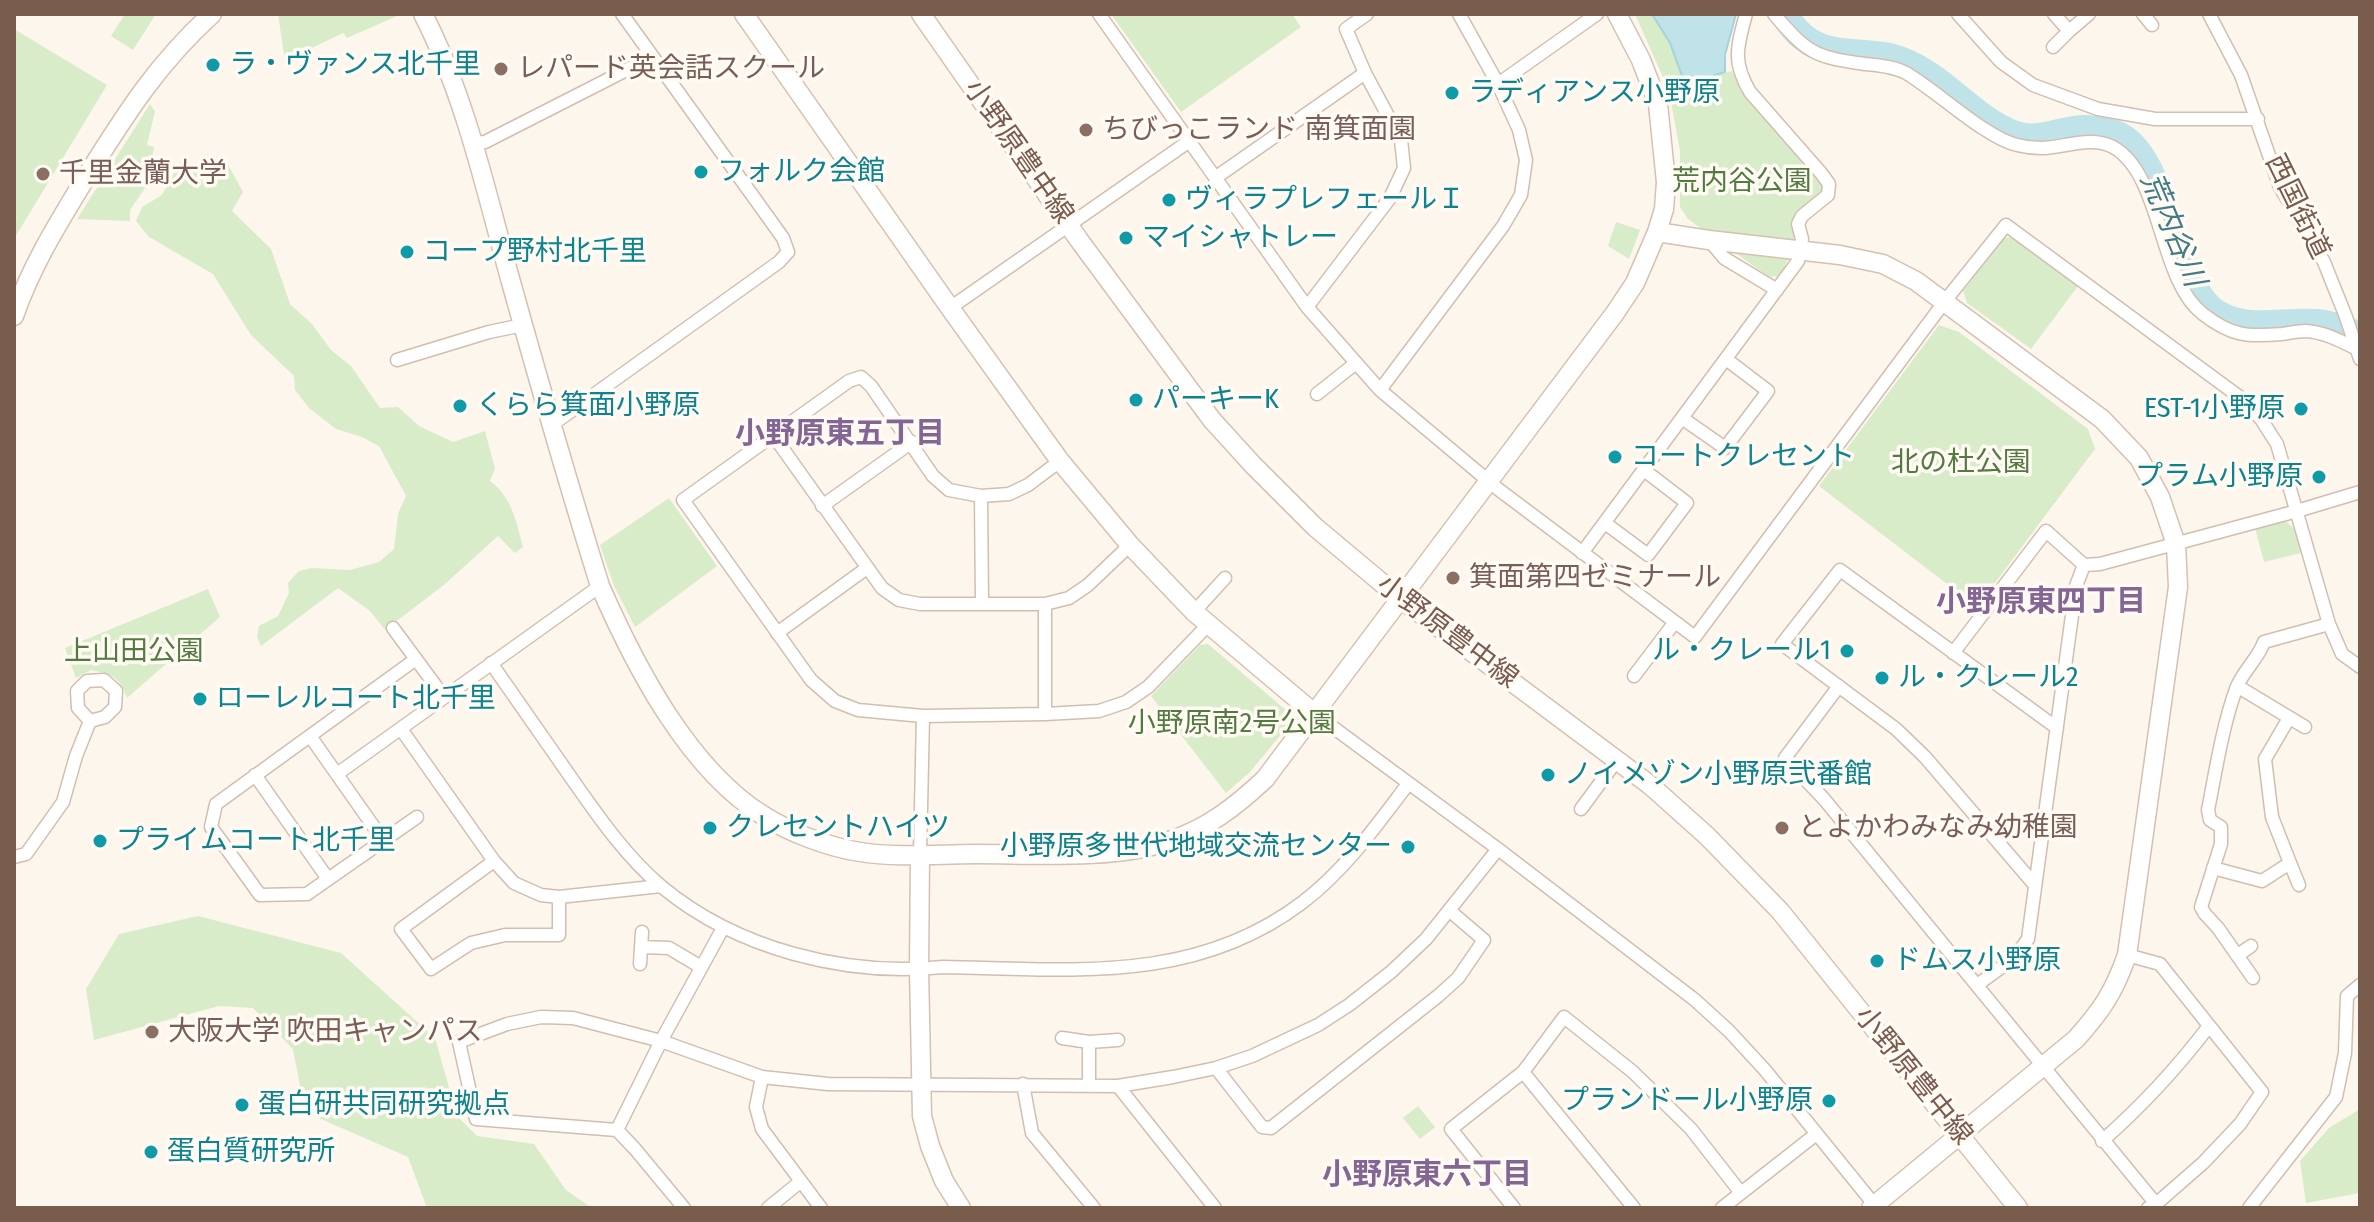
<!DOCTYPE html>
<html>
<head>
<meta charset="utf-8">
<style>
  body { margin:0 }
  #map { position:relative; width:2374px; height:1222px; overflow:hidden; background:#fdf6ec; font-family:"Fira Sans Condensed",sans-serif }
  canvas { display:block }
  .frame { position:absolute; inset:0; border:16px solid #7a5c4d; pointer-events:none }
</style>
</head>
<body>
<div id="map">
<canvas width="2374" height="1222"></canvas>
<div class="frame"></div>
</div>
<script>
const context = document.querySelector('canvas').getContext('2d');
context.lineJoin = 'round';
function fill(path, color) { context.fillStyle = color; context.fill(path, 'evenodd'); }
function trace(path, color, width, dash) { context.strokeStyle = color; context.lineWidth = width; context.lineCap = dash ? 'butt' : 'round'; context.setLineDash(dash || []); context.stroke(path); }
function drawText(font, color, halo, rows, align = 'center') {
  context.font = font + ' "Fira Sans Condensed","Noto Sans JP",sans-serif'; context.lineWidth = 7; context.setLineDash([]); context.textBaseline = 'middle'; context.strokeStyle = halo; context.fillStyle = color; for (const [text, x, y, turn = 0] of rows) {
    context.save(); context.translate(x, y); context.rotate((+turn || 0) * Math.PI / 180); context.textAlign = isNaN(turn) ? turn : align; if (halo) context.strokeText(text, 0, 0); context.fillText(text, 0, 0); context.restore();
  }
}
fill(new Path2D(`
  M 125,14 L 156,14 L 133,50 L 111,36 Z
  M 278,14 L 402,14 L 347,38 L 343,33 L 285,61 Z
  M 1111,14 L 1292,14 L 1301,27 L 1181,112 Z
  M 1635,14 L 1652,14 L 1670,43 L 1685,84 L 1732,71 L 1738,85 L 1824,184 C 1820,204 1802,216 1795,234 C 1789,251 1791,260 1778,276 L 1769,277 L 1688,219 L 1680,207 L 1680,151 L 1669,91 Z
  M 14,29 L 107,85 L 14,239 Z
  M 150,104 L 155,111 L 147,145 L 154,147 L 148,184 L 130,210 L 130,221 L 77,219 Z
  M 181,160 L 203,166 L 227,163 L 243,192 L 232,211 L 271,249 L 290,304 L 312,324 L 331,350 L 351,366 L 380,408 L 398,407 L 419,426 L 453,442 L 485,431 L 495,469 L 490,481 C 512,497 516,521 523,547 L 515,553 L 498,536 L 445,584 L 385,630 L 370,611 L 338,588 L 261,646 L 257,637 L 259,626 L 278,616 L 289,593 L 288,583 L 299,571 L 312,568 L 350,570 L 379,562 L 394,549 L 398,514 L 406,496 L 379,446 L 362,437 L 336,429 L 309,408 L 295,390 L 294,376 L 251,335 L 213,274 L 149,237 L 136,221 L 142,207 L 162,195 Z
  M 1616,222 L 1640,230 L 1629,259 L 1608,246 Z
  M 2014,237 L 2078,286 L 2031,349 L 1967,303 L 1963,291 L 2004,238 Z
  M 1939,325 L 1959,332 L 2088,429 L 2095,449 L 1977,607 L 1819,486 Z
  M 669,498 L 717,566 L 635,627 L 614,586 L 600,545 Z
  M 2285,521 L 2294,528 L 2301,553 L 2264,562 L 2255,528 Z
  M 208,589 L 220,617 L 127,698 C 119,677 113,674 91,670 L 76,678 L 65,648 Z
  M 1208,644 L 1287,711 L 1288,726 L 1250,772 L 1226,793 L 1151,696 L 1200,645 Z
  M 198,916 L 341,953 L 435,1038 L 457,1116 L 477,1136 L 534,1144 L 566,1190 L 592,1208 L 427,1208 L 408,1157 L 305,1112 L 293,1049 L 253,1008 L 219,1006 L 94,1040 L 86,989 L 119,934 Z
  M 1418,1106 L 1435,1127 L 1420,1139 L 1403,1118 Z
  M 2360,1109 L 2360,1193 L 2306,1203 L 2300,1161 L 2329,1128 Z`), '#d8ecc9');
const water = new Path2D(`
  M 1652,14 L 1736,14 L 1725,55 L 1725,72 L 1685,84 L 1670,43 Z`);
fill(water, '#bfe3e8');
trace(water, '#a5d3da', 2);
trace(new Path2D(`
  M 1783,14 C 1789,22 1795,31 1803,37 C 1832,61 1869,48 1902,61 C 1944,77 1973,119 2013,134 C 2037,144 2060,129 2085,129 C 2093,129 2106,132 2115,134 C 2166,152 2170,279 2213,311 C 2245,335 2288,318 2325,324 C 2337,326 2349,332 2360,336`), '#bfe3e8', 28);
const street = new Path2D(`
  M 1099,14 L 1307,307 L 1380,390 L 1498,489 L 1695,637 L 1945,301 L 2006,225 L 2241,398 L 2261,419 L 2277,444 L 2329,624 L 2342,654 L 2360,667
  M 1774,14 C 1807,53 1814,57 1865,64 C 1878,65 1895,67 1906,73 C 1937,91 1986,138 2017,145 C 2025,147 2034,148 2041,148 C 2064,148 2091,135 2113,147 C 2163,175 2158,280 2203,314 C 2231,336 2247,337 2282,334 C 2289,333 2298,331 2306,331 C 2324,332 2341,341 2357,349
  M 1958,14 L 2001,62 L 2033,85 L 2098,109 L 2155,119 L 2258,119
  M 2054,14 L 2069,31 L 2089,14
  M 2143,14 L 2152,25
  M 2209,14 L 2241,75 L 2280,187 L 2324,262 L 2346,317 L 2360,359
  M 2053,47 L 2069,31
  M 1498,84 L 1597,14
  M 474,143 L 485,142 L 652,57
  M 1215,178 L 1365,73
  M 1709,240 L 1724,258 L 1777,290
  M 1307,307 L 1390,198 L 1404,168 L 1401,140 L 1365,73 L 1346,29 L 1367,14
  M 950,308 L 1188,142
  M 397,360 L 489,332 L 523,325
  M 1380,390 L 1503,226 L 1521,195 L 1526,160 L 1519,130 L 1498,84 L 1459,14
  M 1317,394 L 1356,363
  M 1682,418 L 1725,448 L 1768,391 L 1726,359
  M 553,424 L 779,262 L 788,252 L 783,238 L 622,14
  M 773,435 L 882,588 L 899,600 L 920,604 L 1045,604
  M 1060,461 L 1028,485 L 1009,494 L 981,496 L 949,490 L 933,476 L 871,386 L 861,377 L 849,381 L 683,500 L 811,680 L 835,701 L 858,710 L 923,716 L 1045,714 L 1099,711 L 1126,702 L 1148,687 L 1208,625
  M 981,496 L 982,603
  M 822,506 L 912,442
  M 1605,523 L 1648,555 L 1687,503 L 1644,470
  M 1582,553 L 1798,261 L 1802,239 L 1798,224 L 1802,216 L 1828,195 L 1829,184 L 1821,173 L 1750,92 C 1732,62 1737,47 1746,14
  M 1194,612 L 1225,578
  M 393,628 L 444,697
  M 777,633 L 867,568
  M 1953,653 L 2046,531 L 2084,565
  M 416,659 L 216,804 L 211,827 L 260,895 L 307,894 L 417,817
  M 491,663 C 518,702 545,740 572,779 C 598,816 626,857 662,887 C 737,949 846,977 943,967 C 1070,969 1194,985 1303,902 C 1345,870 1376,826 1408,784
  M 1634,676 L 1675,622
  M 104,680 L 116,691 L 115,707 L 105,717 L 90,721 L 78,708 L 77,691 L 87,681 Z
  M 1839,686 L 1785,758 L 1824,799 L 2156,1204
  M 2237,686 L 2305,727
  M 1045,714 L 1045,604 L 1069,598 L 1088,585 L 1130,545
  M 1315,714 L 1498,849 L 1695,1000 L 1729,1031 L 1765,1070 L 1877,1208
  M 2289,718 L 2265,759 L 2272,817 L 2290,863
  M 401,729 L 494,861 L 514,883 L 541,895 L 559,897 L 661,886
  M 310,736 L 383,840
  M 337,774 L 600,586
  M 255,775 L 328,879
  M 1581,809 L 1617,760
  M 920,854 L 923,716
  M 14,857 L 26,854 L 63,802 L 76,756 L 90,721
  M 494,861 L 401,929 L 431,969 L 471,943 L 505,935 L 559,935 L 559,897
  M 2213,868 L 2262,881 L 2290,863 L 2299,885
  M 2034,884 L 1925,757 L 1896,729 L 1782,644 L 1840,570 L 2057,728
  M 642,947 L 669,948 L 701,967
  M 2127,955 L 2160,964 L 2262,1092 L 2240,1124 L 2203,1163 L 2156,1204 L 2148,1208
  M 2238,955 L 2251,946
  M 640,964 L 642,932
  M 2253,978 L 2218,928 L 2205,914 L 2201,907 L 2221,844 L 2221,827 L 2210,820 L 2208,810 C 2216,770 2222,728 2236,689 C 2242,672 2258,659 2264,642 L 2329,624
  M 1977,985 L 2014,958 L 2028,939 L 2076,586 L 2084,565 L 2100,564 L 2297,511 L 2360,492
  M 1062,1038 L 1089,1042 L 1118,1040
  M 1089,1042 L 1089,1085
  M 1216,1068 L 1262,1127 L 1271,1128 L 1438,996 L 1458,978 L 1484,940 L 1450,911
  M 1523,1072 L 1634,1208
  M 762,1077 L 756,1107 L 762,1129 L 821,1208
  M 1023,1084 L 1032,1133 L 1094,1208
  M 1118,1086 L 1215,1208
  M 617,1130 L 661,1041 L 723,928
  M 2102,1141 C 2142,1106 2177,1068 2209,1026
  M 684,1208 L 635,1149 L 617,1130 L 476,1119 L 459,1042 L 507,1024 L 541,1017 L 573,1018 L 661,1041 L 762,1077 L 828,1084 L 1118,1086 L 1173,1077 L 1216,1068 L 1252,1056 L 1318,1025 L 1349,1005 L 1391,972 L 1426,939 L 1498,849
  M 768,1208 L 800,1182
  M 1514,1208 L 1451,1129 L 1523,1072 L 1564,1017 L 1633,1072 L 1691,1129 L 1741,1193
  M 1722,1208 L 1815,1135
  M 2249,1208 L 2336,1097 L 2345,1053 L 2347,996 L 2360,985`);
const secondary = new Path2D(`
  M 423,14 C 465,96 485,187 509,275 C 538,379 568,483 600,586 C 635,666 688,769 764,816 C 791,833 828,847 860,852 C 896,858 939,854 976,854 C 1034,854 1114,860 1169,841 C 1207,829 1236,806 1265,779 L 1615,313 L 1635,283 L 1657,232 L 1664,209 L 1666,182 L 1658,104 L 1641,60 L 1617,14
  M 744,14 L 950,308 L 1060,461 L 1130,545 L 1194,612 L 1315,714
  M 921,14 L 1079,240 L 1212,420 L 1253,465 L 1315,527 L 1401,599 L 1650,785 L 1707,836 L 1780,911 L 2018,1208
  M 1657,232 L 1709,240 L 1840,255 L 1883,264 L 1916,281 L 2102,419 L 2139,458 L 2160,497 L 2176,544 L 2178,587 L 2127,955 C 2114,992 2102,1010 2076,1039 L 1871,1208
  M 14,316 C 32,264 60,220 88,174 C 127,112 158,63 212,14
  M 920,854 L 919,969 L 922,1116 L 930,1146 L 944,1181 L 961,1208`);
trace(street, '#d1beb0', 15);
trace(secondary, '#d6c0b0', 21);
trace(street, '#fff', 12);
trace(secondary, '#fff', 18);
for (const [x, y, r, color] of [
  [213,65,8,"#0f9aa8"],
  [501,69,8,"#8d6e63"],
  [1452,93,8,"#0f9aa8"],
  [1086,130,8,"#8d6e63"],
  [701,172,8,"#0f9aa8"],
  [43,174,8,"#8d6e63"],
  [1169,200,8,"#0f9aa8"],
  [1126,238,8,"#0f9aa8"],
  [407,252,8,"#0f9aa8"],
  [1136,400,8,"#0f9aa8"],
  [460,406,8,"#0f9aa8"],
  [2301,409,8,"#0f9aa8"],
  [1615,457,8,"#0f9aa8"],
  [2319,477,8,"#0f9aa8"],
  [1453,578,8,"#8d6e63"],
  [1847,651,8,"#0f9aa8"],
  [1882,678,8,"#0f9aa8"],
  [200,699,8,"#0f9aa8"],
  [1548,775,8,"#0f9aa8"],
  [710,828,8,"#0f9aa8"],
  [1782,828,8,"#8d6e63"],
  [100,841,8,"#0f9aa8"],
  [1408,847,8,"#0f9aa8"],
  [1877,961,8,"#0f9aa8"],
  [152,1032,8,"#8d6e63"],
  [1829,1101,8,"#0f9aa8"],
  [242,1105,8,"#0f9aa8"],
  [151,1152,8,"#0f9aa8"]
]) { const dot = new Path2D(); dot.arc(x, y, r, 0, 2 * Math.PI); context.fillStyle = color; context.fill(dot); trace(dot, '#fffaf3', 3); }
drawText('28px', '#0d838f', '#fffaf3', [
  ["ラ・ヴァンス北千里",229,65],
  ["ラディアンス小野原",1468,93],
  ["フォルク会館",717,172],
  ["ヴィラプレフェールＩ",1185,200],
  ["マイシャトレー",1142,238],
  ["コープ野村北千里",423,252],
  ["パーキーK",1152,400],
  ["くらら箕面小野原",476,406],
  ["EST-1小野原",2285,409,"right"],
  ["コートクレセント",1631,457],
  ["プラム小野原",2303,477,"right"],
  ["ル・クレール1",1831,651,"right"],
  ["ル・クレール2",1898,678],
  ["ローレルコート北千里",216,699],
  ["ノイメゾン小野原弐番館",1564,775],
  ["クレセントハイツ",726,828],
  ["プライムコート北千里",116,841],
  ["小野原多世代地域交流センター",1392,847,"right"],
  ["ドムス小野原",1893,961],
  ["プランドール小野原",1813,1101,"right"],
  ["蛋白研共同研究拠点",258,1105],
  ["蛋白質研究所",167,1152]
], 'left');
drawText('28px', '#785e54', '#fffaf3', [
  ["レパード英会話スクール",517,69],
  ["ちびっこランド 南箕面園",1102,130],
  ["千里金蘭大学",59,174],
  ["箕面第四ゼミナール",1469,578],
  ["とよかわみなみ幼稚園",1798,828],
  ["大阪大学 吹田キャンパス",168,1032]
], 'left');
drawText('28px', '#7a5c4d', '#fffaf3', [
  ["小野原豊中線",1018,152,55],
  ["西国街道",2297,207,64],
  ["小野原豊中線",1447,632,37],
  ["小野原豊中線",1913,1076,51]
]);
drawText('28px', '#537a41', '#fffaf3', [
  ["荒内谷公園",1742,182],
  ["北の杜公園",1961,463],
  ["上山田公園",134,652],
  ["小野原南2号公園",1232,724]
]);
drawText('italic 30px', '#437c86', '#fffaf3', [
  ["荒内谷川",2172,230,67]
]);
drawText('bold 30px', '#846695', '#fffaf3', [
  ["小野原東五丁目",840,435],
  ["小野原東四丁目",2041,603],
  ["小野原東六丁目",1427,1176]
]);
</script>
</body>
</html>
